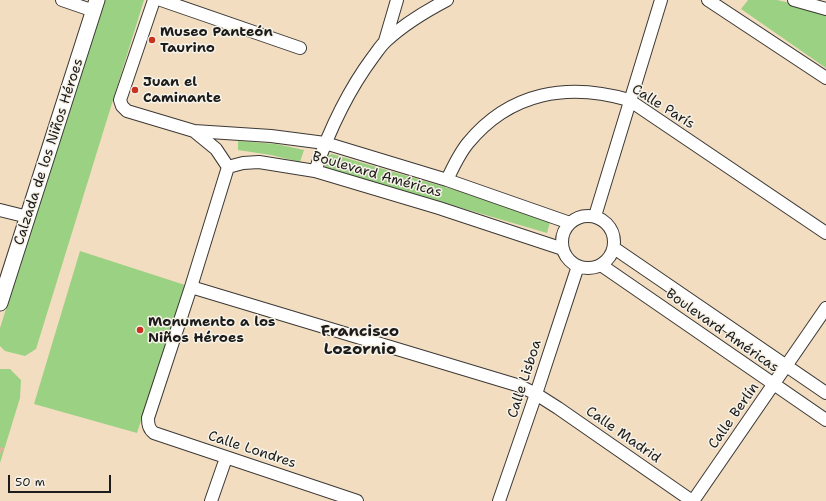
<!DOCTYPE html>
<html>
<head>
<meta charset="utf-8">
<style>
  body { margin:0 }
  #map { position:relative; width:826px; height:501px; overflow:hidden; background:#f3ddc0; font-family:"Shantell Sans",sans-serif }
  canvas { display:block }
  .scale { position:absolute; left:8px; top:475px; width:103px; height:18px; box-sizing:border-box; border:2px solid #1c1c1c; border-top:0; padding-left:5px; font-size:12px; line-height:14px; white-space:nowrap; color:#1c1c1c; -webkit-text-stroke:3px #f7f3e8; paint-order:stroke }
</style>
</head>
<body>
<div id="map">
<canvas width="826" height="501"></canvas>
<div class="scale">50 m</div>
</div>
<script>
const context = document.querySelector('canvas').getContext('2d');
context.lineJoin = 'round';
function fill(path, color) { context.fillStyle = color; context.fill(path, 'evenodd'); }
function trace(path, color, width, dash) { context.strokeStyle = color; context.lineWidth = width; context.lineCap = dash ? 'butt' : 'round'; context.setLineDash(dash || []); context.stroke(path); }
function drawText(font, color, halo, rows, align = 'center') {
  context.font = font + ' "Shantell Sans",sans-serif'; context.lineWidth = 3; context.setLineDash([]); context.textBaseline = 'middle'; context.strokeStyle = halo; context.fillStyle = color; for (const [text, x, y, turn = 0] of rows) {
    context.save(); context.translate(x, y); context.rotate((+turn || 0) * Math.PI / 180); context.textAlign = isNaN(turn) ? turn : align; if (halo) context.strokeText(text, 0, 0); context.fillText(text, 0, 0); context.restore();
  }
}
fill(new Path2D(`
  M 103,0 L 144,0 L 36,349 L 25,356 L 5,351 L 0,346 L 0,328 Z
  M 748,0 L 777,0 L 826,11 L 826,68 L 741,9 Z
  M 238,141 L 276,144 L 304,150 L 300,162 L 271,155 L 238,150 Z
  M 332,154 L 551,218 L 547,233 L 325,168 L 325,165 L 327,156 Z
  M 80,251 L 185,285 L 137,433 L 34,404 Z
  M 0,369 L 10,369 L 21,380 L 20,398 L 0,463 Z`), '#9bd183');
fill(new Path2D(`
  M 0,447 L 4,448 L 1,454 L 0,454 Z`), '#dcb597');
const minor = new Path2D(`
  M 62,0 L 94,11
  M 154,0 L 120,100 L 122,106 L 127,111 L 194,131 L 271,136 L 325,143 L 447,180 L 570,223
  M 161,0 L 300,48
  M 708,0 L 826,78
  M 794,0 L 826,9
  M 385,41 L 397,0
  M 194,131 L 216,149 L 228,167
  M 228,167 L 191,287 L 148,418 C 148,425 149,429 154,433 L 357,501
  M 228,167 L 243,163 L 259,162 L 315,171 L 439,208 L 563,249
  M 315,171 C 329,131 347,92 373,57 C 377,52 381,45 386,41 C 403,25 426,11 447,0
  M 447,180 C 453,167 459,154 468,143 C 510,92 568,82 629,100 L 826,233
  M 0,210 L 28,217
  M 595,216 L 661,0
  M562 242a26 26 0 1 1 52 0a26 26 0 1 1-52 0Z
  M 614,248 L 826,393
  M 601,265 L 826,420
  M 191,287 L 520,386 L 536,394 L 558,408 L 692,501
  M 211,501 L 226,458
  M 499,501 L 536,394 L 578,266
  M 693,501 L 826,308`);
const tertiary = new Path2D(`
  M 0,303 L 97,0`);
trace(minor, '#3c3935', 14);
trace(tertiary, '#3c3935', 17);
trace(minor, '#fff', 12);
trace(tertiary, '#fff', 15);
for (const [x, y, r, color] of [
  [152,40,4,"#c8321e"],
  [135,90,4,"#c8321e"],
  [140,330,4,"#c8321e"]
]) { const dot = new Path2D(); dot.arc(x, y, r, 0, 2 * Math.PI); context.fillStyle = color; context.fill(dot); trace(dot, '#f7f3e8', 1.5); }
drawText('bold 14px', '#1c1c1c', '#f7f3e8', [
  ["Museo Panteón",160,32],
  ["Taurino",160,48],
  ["Juan el",143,82],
  ["Caminante",143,98],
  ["Monumento a los",148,322],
  ["Niños Héroes",148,338]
], 'left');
drawText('14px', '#1c1c1c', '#f7f3e8', [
  ["Calle París",663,107,32],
  ["Calzada de los Niños Héroes",49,152,-72],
  ["Boulevard Américas",377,175,16],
  ["Boulevard Américas",722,331,35],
  ["Calle Lisboa",525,379,-72],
  ["Calle Berlín",734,416,-55],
  ["Calle Madrid",623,435,35],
  ["Calle Londres",252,450,18]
]);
drawText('bold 16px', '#1c1c1c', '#f7f3e8', [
  ["Francisco",360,332],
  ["Lozornio",360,350]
]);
</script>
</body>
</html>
